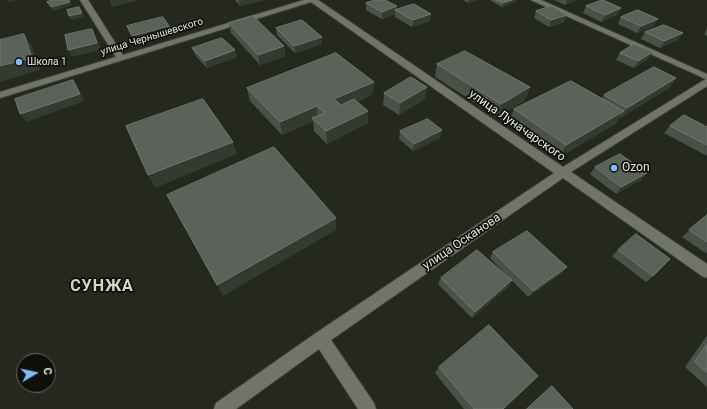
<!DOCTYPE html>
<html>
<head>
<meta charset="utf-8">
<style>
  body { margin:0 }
  #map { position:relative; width:707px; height:409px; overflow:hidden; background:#25281d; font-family:Roboto,sans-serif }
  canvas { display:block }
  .north { position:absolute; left:16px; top:353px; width:40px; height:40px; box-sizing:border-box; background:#0f100b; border:1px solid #656661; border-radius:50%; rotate:81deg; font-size:11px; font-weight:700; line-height:16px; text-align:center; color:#e6e8e1 }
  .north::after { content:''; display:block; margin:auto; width:14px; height:18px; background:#7fbdfa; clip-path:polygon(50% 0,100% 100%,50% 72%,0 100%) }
</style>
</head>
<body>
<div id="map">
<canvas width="707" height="409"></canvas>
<div class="north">С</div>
</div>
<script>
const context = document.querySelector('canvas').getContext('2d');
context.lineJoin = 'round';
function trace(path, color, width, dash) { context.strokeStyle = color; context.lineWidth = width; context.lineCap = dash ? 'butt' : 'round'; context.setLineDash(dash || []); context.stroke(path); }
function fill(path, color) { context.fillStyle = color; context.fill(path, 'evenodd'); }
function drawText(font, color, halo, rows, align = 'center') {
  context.font = font + ' Roboto,sans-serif'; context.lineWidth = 3.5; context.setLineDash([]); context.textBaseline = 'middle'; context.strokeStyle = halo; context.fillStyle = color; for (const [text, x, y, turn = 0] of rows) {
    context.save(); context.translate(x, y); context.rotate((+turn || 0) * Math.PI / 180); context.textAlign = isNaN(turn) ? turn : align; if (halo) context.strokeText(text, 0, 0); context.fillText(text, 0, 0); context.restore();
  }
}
const minor = new Path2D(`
  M 80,0 L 88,0 L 123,55 L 304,0 L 318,0 L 563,167 L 706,79 L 531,0 L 541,0 L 707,74 L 707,86 L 571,172 L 707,264 L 707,278 L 702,276 L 563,178 L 331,340 L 374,403 L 376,409 L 358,409 L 319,349 L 236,409 L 214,409 L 216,403 L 316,333 L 554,173 L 311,2 L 0,98 L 0,92 L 116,57 Z`);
trace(minor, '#42443b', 2);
fill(minor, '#717568');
fill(new Path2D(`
  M 235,0 L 265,0 L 240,6 Z
  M 463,0 L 477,0 L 468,3 Z
  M 491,0 L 517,0 L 517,1 L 502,7 L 491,1 Z
  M 554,0 L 576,0 L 565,5 Z
  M 366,3 L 397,9 L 430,21 L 412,27 L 395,17 L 395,14 L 382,19 L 366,10 Z
  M 586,6 L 621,8 L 617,15 L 601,22 L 583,13 Z
  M 536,11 L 567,15 L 564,22 L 549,27 L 534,18 Z
  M 621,17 L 654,26 L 637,33 L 618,24 Z
  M 229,23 L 284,46 L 285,56 L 260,65 L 231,33 Z
  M 276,28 L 322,44 L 295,53 L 277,35 Z
  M 707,29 L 707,36 L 704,34 Z
  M 645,32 L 678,40 L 660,48 L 641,39 Z
  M 192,48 L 237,57 L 207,68 L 195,55 Z
  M 620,53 L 648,59 L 634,68 L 616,60 Z
  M 437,64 L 530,87 L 525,100 L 497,117 L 435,77 Z
  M 676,78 L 669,88 L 620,118 L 619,118 L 615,124 L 560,157 L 509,122 L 514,109 L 602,99 L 604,95 Z
  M 427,87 L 425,99 L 399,115 L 383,105 L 384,93 Z
  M 247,88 L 373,94 L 357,102 L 368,123 L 327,144 L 314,131 L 313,121 L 282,135 L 250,101 Z
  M 670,126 L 707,127 L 707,156 L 664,133 Z
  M 442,130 L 440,138 L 413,151 L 399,139 L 400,131 Z
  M 595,167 L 641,180 L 616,194 L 590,174 Z
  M 707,215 L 707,254 L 682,237 Z
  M 618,250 L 653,276 L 646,282 L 612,256 Z
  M 493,252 L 562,273 L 528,297 L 490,258 Z
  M 441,278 L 512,280 L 508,287 L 472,318 L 438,284 Z
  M 707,336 L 707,387 L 685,367 L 706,337 Z
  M 439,367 L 503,409 L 464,409 L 435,373 Z
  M 552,386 L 573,409 L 526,409 L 546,391 Z`), '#495148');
fill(new Path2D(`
  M 7,0 L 19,0 L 9,2 Z
  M 109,0 L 139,0 L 112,7 Z
  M 239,0 L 265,0 L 240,6 Z
  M 469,0 L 477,0 L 468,3 Z
  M 512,0 L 517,0 L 517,1 L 502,7 L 503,3 Z
  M 567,0 L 576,0 L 565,5 Z
  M 70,2 L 72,5 L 53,11 L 51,7 Z
  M 397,6 L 397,11 L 395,10 L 395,14 L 382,19 L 382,12 Z
  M 621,8 L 617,15 L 601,22 L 605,15 Z
  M 82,13 L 84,17 L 71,20 L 69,16 Z
  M 431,14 L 430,21 L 412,27 L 413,20 Z
  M 567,15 L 564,22 L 549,27 L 551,20 Z
  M 658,19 L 654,26 L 637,33 L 641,26 Z
  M 169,26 L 172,33 L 135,43 L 132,36 Z
  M 92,29 L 96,36 L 101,50 L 72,57 L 68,50 Z
  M 683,33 L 678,40 L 660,48 L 664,41 Z
  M 24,34 L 32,46 L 40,70 L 0,82 L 0,66 Z
  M 322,37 L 322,44 L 295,53 L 294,46 Z
  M 284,46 L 285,56 L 260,65 L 258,55 Z
  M 235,50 L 237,57 L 207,68 L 205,61 Z
  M 653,52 L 648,59 L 634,68 L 638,61 Z
  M 676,78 L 669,88 L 620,118 L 627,108 Z
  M 73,80 L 85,101 L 26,122 L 20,114 Z
  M 374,82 L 373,94 L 335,112 L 334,99 Z
  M 427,87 L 425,99 L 399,115 L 400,103 Z
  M 530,87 L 525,100 L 497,117 L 501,104 Z
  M 317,106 L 318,118 L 312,118 L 313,121 L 282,135 L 280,122 Z
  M 368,111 L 368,123 L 327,144 L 326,131 Z
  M 624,111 L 615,124 L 560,157 L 566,145 Z
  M 442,130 L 440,138 L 413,151 L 414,144 Z
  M 233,142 L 237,154 L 155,188 L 148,175 Z
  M 647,173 L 641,180 L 616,194 L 621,187 Z
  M 336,218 L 336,230 L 223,296 L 217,285 Z
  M 567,267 L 562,273 L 528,297 L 533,291 Z
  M 512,280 L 508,287 L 472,318 L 475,312 Z`), '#333a30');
const building = new Path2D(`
  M 53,0 L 69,0 L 70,2 L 51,7 L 47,2 Z
  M 375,0 L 385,0 L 397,6 L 382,12 L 366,3 Z
  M 496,0 L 512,0 L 503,3 Z
  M 602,0 L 603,0 L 621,8 L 605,15 L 586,6 Z
  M 414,4 L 431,14 L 413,20 L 395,10 Z
  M 552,6 L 567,15 L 551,20 L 536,11 Z
  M 79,7 L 82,13 L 69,16 L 67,10 Z
  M 638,10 L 658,19 L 641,26 L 621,17 Z
  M 253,16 L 284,46 L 258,55 L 229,23 Z
  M 163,17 L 169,26 L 132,36 L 127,26 Z
  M 302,20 L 322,37 L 294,46 L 276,28 Z
  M 664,25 L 683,33 L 664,41 L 645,32 Z
  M 92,29 L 97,43 L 68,50 L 65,35 Z
  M 24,34 L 32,58 L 0,66 L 0,40 Z
  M 222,38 L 235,50 L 205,61 L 192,48 Z
  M 634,44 L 653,52 L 638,61 L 620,53 Z
  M 465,51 L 530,87 L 501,104 L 437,64 Z
  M 336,53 L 374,82 L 334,99 L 341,105 L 354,99 L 368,111 L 326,131 L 312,118 L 325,113 L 317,106 L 280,122 L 247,88 Z
  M 654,67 L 676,78 L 627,108 L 604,95 Z
  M 411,77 L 427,87 L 400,103 L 384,93 Z
  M 73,80 L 80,94 L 20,114 L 15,99 Z
  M 571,81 L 624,111 L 566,145 L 514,109 Z
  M 203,99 L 233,142 L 148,175 L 126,126 Z
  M 684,115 L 707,127 L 707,145 L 670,126 Z
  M 428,119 L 442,130 L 414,144 L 400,131 Z
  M 274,147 L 336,218 L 217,285 L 167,195 Z
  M 620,154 L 647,173 L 621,187 L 595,167 Z
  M 707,215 L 707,242 L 689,230 Z
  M 527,231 L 567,267 L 533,291 L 493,252 Z
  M 636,234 L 670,259 L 653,276 L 618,250 Z
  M 477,250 L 512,280 L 475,312 L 441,278 Z
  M 489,325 L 538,376 L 503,409 L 474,409 L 439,367 Z
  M 707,344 L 707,373 L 695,362 Z
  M 552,386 L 573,409 L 527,409 Z`);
fill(building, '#5a6259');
trace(building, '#70776e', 1);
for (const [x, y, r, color] of [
  [19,62,4,"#7fbdfa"],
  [614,168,4,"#7fbdfa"]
]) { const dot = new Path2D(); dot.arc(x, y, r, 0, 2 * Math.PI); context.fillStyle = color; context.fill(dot); trace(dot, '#0f100b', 1.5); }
drawText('10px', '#e6e8e1', '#0f100b', [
  ["улица Чернышевского",152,37,-17]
]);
drawText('10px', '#e6e8e1', '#0f100b', [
  ["Школа 1",27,62]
], 'left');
drawText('12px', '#e6e8e1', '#0f100b', [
  ["улица Луначарского",517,126,35],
  ["улица Осканова",462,242,-34]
]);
drawText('12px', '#e6e8e1', '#0f100b', [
  ["Ozon",622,168]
], 'left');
context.letterSpacing = '1px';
drawText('bold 16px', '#d4d8ca', '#0f100b', [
  ["СУНЖА",102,287]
]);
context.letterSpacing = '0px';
</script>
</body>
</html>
